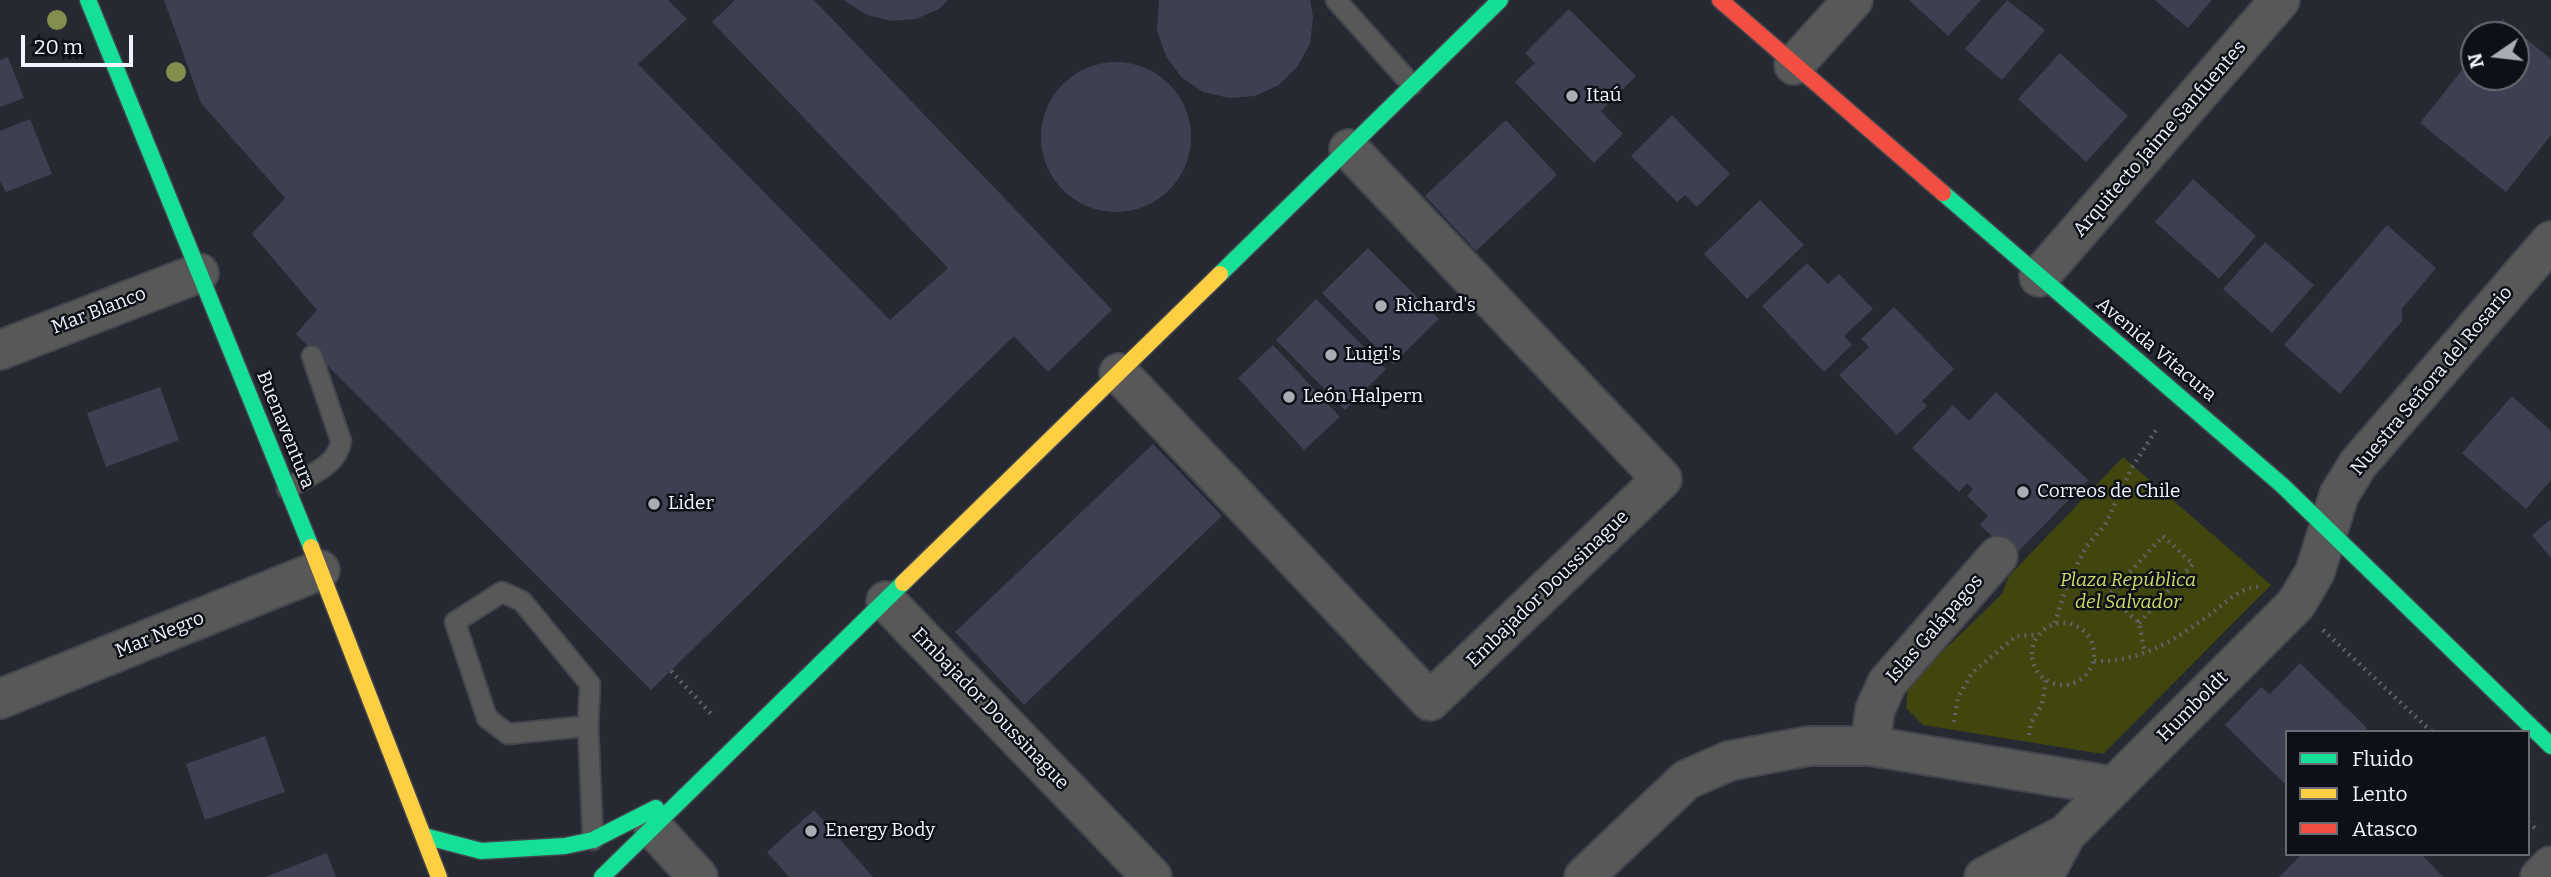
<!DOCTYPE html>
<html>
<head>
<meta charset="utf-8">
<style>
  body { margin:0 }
  #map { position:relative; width:2551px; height:877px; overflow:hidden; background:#262931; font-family:Bitter,serif }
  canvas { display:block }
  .legend { position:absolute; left:2285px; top:730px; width:245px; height:126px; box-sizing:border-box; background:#0e1017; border:2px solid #686b73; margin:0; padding:9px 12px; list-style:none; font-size:21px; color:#eff4fe }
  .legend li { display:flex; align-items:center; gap:14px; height:35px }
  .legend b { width:35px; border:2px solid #686b73 }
  .north { position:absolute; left:2460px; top:21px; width:70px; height:70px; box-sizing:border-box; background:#0e1017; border:2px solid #686b73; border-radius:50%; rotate:256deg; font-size:19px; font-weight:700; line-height:28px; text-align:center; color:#eff4fe }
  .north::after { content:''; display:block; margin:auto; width:24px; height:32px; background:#a9adb6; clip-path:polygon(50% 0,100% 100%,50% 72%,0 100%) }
  .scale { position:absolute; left:21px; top:35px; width:112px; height:32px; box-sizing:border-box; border:4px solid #eff4fe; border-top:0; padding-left:9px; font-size:21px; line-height:24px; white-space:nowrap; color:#eff4fe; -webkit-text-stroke:5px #0e1017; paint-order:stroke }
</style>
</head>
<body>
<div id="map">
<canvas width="2551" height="877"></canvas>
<ul class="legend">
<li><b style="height:9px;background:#16e098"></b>Fluido</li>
<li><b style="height:9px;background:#ffcf43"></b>Lento</li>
<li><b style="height:9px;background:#f24e42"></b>Atasco</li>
</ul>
<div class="north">N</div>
<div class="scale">20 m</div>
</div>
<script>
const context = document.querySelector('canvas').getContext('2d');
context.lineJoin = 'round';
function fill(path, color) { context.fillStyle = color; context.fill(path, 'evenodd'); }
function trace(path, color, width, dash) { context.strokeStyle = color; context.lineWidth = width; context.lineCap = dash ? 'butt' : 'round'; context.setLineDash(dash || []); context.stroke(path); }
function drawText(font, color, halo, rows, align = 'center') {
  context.font = font + ' Bitter,serif'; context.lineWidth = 5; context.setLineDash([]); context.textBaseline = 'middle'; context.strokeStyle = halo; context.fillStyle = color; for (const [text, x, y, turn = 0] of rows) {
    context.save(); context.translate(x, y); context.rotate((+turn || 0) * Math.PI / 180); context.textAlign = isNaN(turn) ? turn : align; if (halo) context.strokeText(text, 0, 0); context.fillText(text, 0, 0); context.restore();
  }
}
fill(new Path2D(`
  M 2123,457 L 2271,585 L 2103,754 L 1923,725 L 1906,708 L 1908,685 L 2002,594 L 2009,576 Z`), '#40460e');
fill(new Path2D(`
  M 164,0 L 668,0 L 687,19 L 638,64 L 890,320 L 948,268 L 712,22 L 735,0 L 814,0 L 1112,310 L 1048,372 L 1014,336 L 651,690 L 296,334 L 317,310 L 252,234 L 285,198 L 201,103 Z
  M 843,0 L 948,0 L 939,9 L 916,19 L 892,21 L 867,15 Z
  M 1159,0 L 1310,0 L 1313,17 L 1310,44 L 1297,67 L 1279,85 L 1255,96 L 1229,98 L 1203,92 L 1181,77 L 1166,56 L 1157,31 Z
  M 1909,0 L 1981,0 L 1948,36 Z
  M 2007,0 L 2045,30 L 2002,80 L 1965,49 Z
  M 2155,0 L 2212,0 L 2188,28 Z
  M 1569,9 L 1636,76 L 1601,111 L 1623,134 L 1594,163 L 1515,82 L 1535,63 L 1525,53 Z
  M 2502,19 L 2551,59 L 2551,135 L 2506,192 L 2420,123 L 2474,55 L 2474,77 L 2516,77 L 2516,35 L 2490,35 Z
  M 2060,53 L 2128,116 L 2086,162 L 2018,99 Z
  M 8,57 L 24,98 L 0,107 L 0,60 Z
  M1041 137a75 75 0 1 1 150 0a75 75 0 1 1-150 0Z
  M 1672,115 L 1730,174 L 1697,207 L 1685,195 L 1677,202 L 1631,156 Z
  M 30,119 L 52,174 L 6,192 L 0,181 L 0,131 Z
  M 1506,120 L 1557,175 L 1476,251 L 1425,196 Z
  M 2193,179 L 2256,236 L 2219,279 L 2155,222 Z
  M 1760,200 L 1804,245 L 1747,299 L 1704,254 Z
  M 2387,225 L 2436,268 L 2402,309 L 2402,321 L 2340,394 L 2284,345 Z
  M 2265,242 L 2314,285 L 2272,333 L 2223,289 Z
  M 1368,248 L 1439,319 L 1393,364 L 1322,293 Z
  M 1807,263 L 1828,284 L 1839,274 L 1873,309 L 1844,336 L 1852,345 L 1824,372 L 1762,306 Z
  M 1316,299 L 1386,369 L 1345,410 L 1276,340 Z
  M 1894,307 L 1954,369 L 1922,401 L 1927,406 L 1897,435 L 1839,375 L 1869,347 L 1861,339 Z
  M 1273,345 L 1340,417 L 1304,450 L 1238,378 Z
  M 160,387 L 179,440 L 106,467 L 87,413 Z
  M 1996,392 L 2088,480 L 2013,557 L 1980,525 L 1988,516 L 1967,496 L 1973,489 L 1967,483 L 1959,492 L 1912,448 L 1953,405 L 1969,421 Z
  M 2512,396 L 2551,431 L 2551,480 L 2526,509 L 2462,453 Z
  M 1153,444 L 1222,516 L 1024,705 L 955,632 Z
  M 2551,519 L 2551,558 L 2532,535 Z
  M 2300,663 L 2367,728 L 2364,732 L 2287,732 L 2287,786 L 2225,725 L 2261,687 L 2270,694 Z
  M 265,736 L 285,792 L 205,820 L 186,764 Z
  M 814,810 L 873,877 L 789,877 L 767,852 Z
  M 327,853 L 336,877 L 265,877 Z
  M 2302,854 L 2421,854 L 2443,877 L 2279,877 Z`), '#3c4051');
const lane = new Path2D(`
  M 1336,0 L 1412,85
  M 287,489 C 307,476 338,466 341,441 L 312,356
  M 588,726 L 508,734 L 487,718 L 455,622 L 502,592 L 522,601 L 590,684 L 588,726 L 593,840`);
const street = new Path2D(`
  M 1794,65 L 1853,0
  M 2039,277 L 2280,0
  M 0,350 L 199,273
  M 1119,373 L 1430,701 L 1662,479 L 1349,149
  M 886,601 L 1152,877
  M 0,699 L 320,570
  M 1870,746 L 1875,710 L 1887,683 L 1998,556
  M 654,829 L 698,877
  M 1584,877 L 1686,780 L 1729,761 L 1776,752 L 1809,746 L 1870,746 L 2113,786
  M 1984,877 L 2066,834
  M 2043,877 L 2066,834 L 2296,604 L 2315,572 L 2339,495 L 2358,464 L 2551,241
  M 2540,877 L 2551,866`);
const fast = new Path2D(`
  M 88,0 L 311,547
  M 1943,193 L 2283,486 L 2551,746
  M 1220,274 L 1500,0
  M 424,836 L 481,851 L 565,846 L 593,840 L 656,808
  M 602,877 L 903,583`);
const slow = new Path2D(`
  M 311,547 L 439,877
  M 903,583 L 1220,274`);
const jam = new Path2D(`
  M 1720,0 L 1943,193`);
trace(lane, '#43464d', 23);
trace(street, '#43464d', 42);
trace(fast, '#43464d', 19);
trace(slow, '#43464d', 19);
trace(jam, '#43464d', 19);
trace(new Path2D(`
  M2032 654a31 31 0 1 1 62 0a31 31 0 1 1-62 0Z
  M 2055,623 L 2066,587 L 2086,547 L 2105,525 L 2131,469 L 2158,427
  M 2139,623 L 2193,564 L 2163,536 L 2109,595 L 2139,623 L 2145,653
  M 2323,630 L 2432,732
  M 2094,661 C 2141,663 2176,639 2212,613 C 2225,603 2241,587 2258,587
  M 671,671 L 713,716
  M 1954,722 L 1958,697 L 1972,673 L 2016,636 L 2037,635
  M 2029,735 L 2031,723 L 2042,704 L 2046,680
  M 2528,822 L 2538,831`), '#606263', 4.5, [2, 5]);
trace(lane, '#575857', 19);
trace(street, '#575857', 38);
trace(fast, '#16e098', 16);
trace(slow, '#ffcf43', 16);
trace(jam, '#f24e42', 16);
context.fillStyle = '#828d4e';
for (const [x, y] of [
  [57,20],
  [176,72]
]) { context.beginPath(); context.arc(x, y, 10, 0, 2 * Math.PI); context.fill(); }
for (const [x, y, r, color] of [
  [1572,96,7,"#a9adb6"],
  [1381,306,7,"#a9adb6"],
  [1331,355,7,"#a9adb6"],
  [1289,397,7,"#a9adb6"],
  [2023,492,7,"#a9adb6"],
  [654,504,7,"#a9adb6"],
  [811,831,7,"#a9adb6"]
]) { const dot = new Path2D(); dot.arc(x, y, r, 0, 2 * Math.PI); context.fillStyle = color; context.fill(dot); trace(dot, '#0e1017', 2.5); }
drawText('19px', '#eff4fe', '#0e1017', [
  ["Itaú",1586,96],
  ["Richard's",1395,306],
  ["Luigi's",1345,355],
  ["León Halpern",1303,397],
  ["Correos de Chile",2037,492],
  ["Lider",668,504],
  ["Energy Body",825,831]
], 'left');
drawText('19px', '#eff4fe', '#0e1017', [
  ["Arquitecto Jaime Sanfuentes",2160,139,-49],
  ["Mar Blanco",99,311,-21],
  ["Avenida Vitacura",2156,350,40],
  ["Nuestra Señora del Rosario",2432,381,-50],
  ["Buenaventura",285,430,68],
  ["Embajador Doussinague",1548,589,-44],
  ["Islas Galápagos",1935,629,-49],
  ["Mar Negro",160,635,-22],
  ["Humboldt",2193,707,-45],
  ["Embajador Doussinague",990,709,46]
]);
drawText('italic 19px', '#cede66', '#0e1017', [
  ["Plaza República",2128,581],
  ["del Salvador",2128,603]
]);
</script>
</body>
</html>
